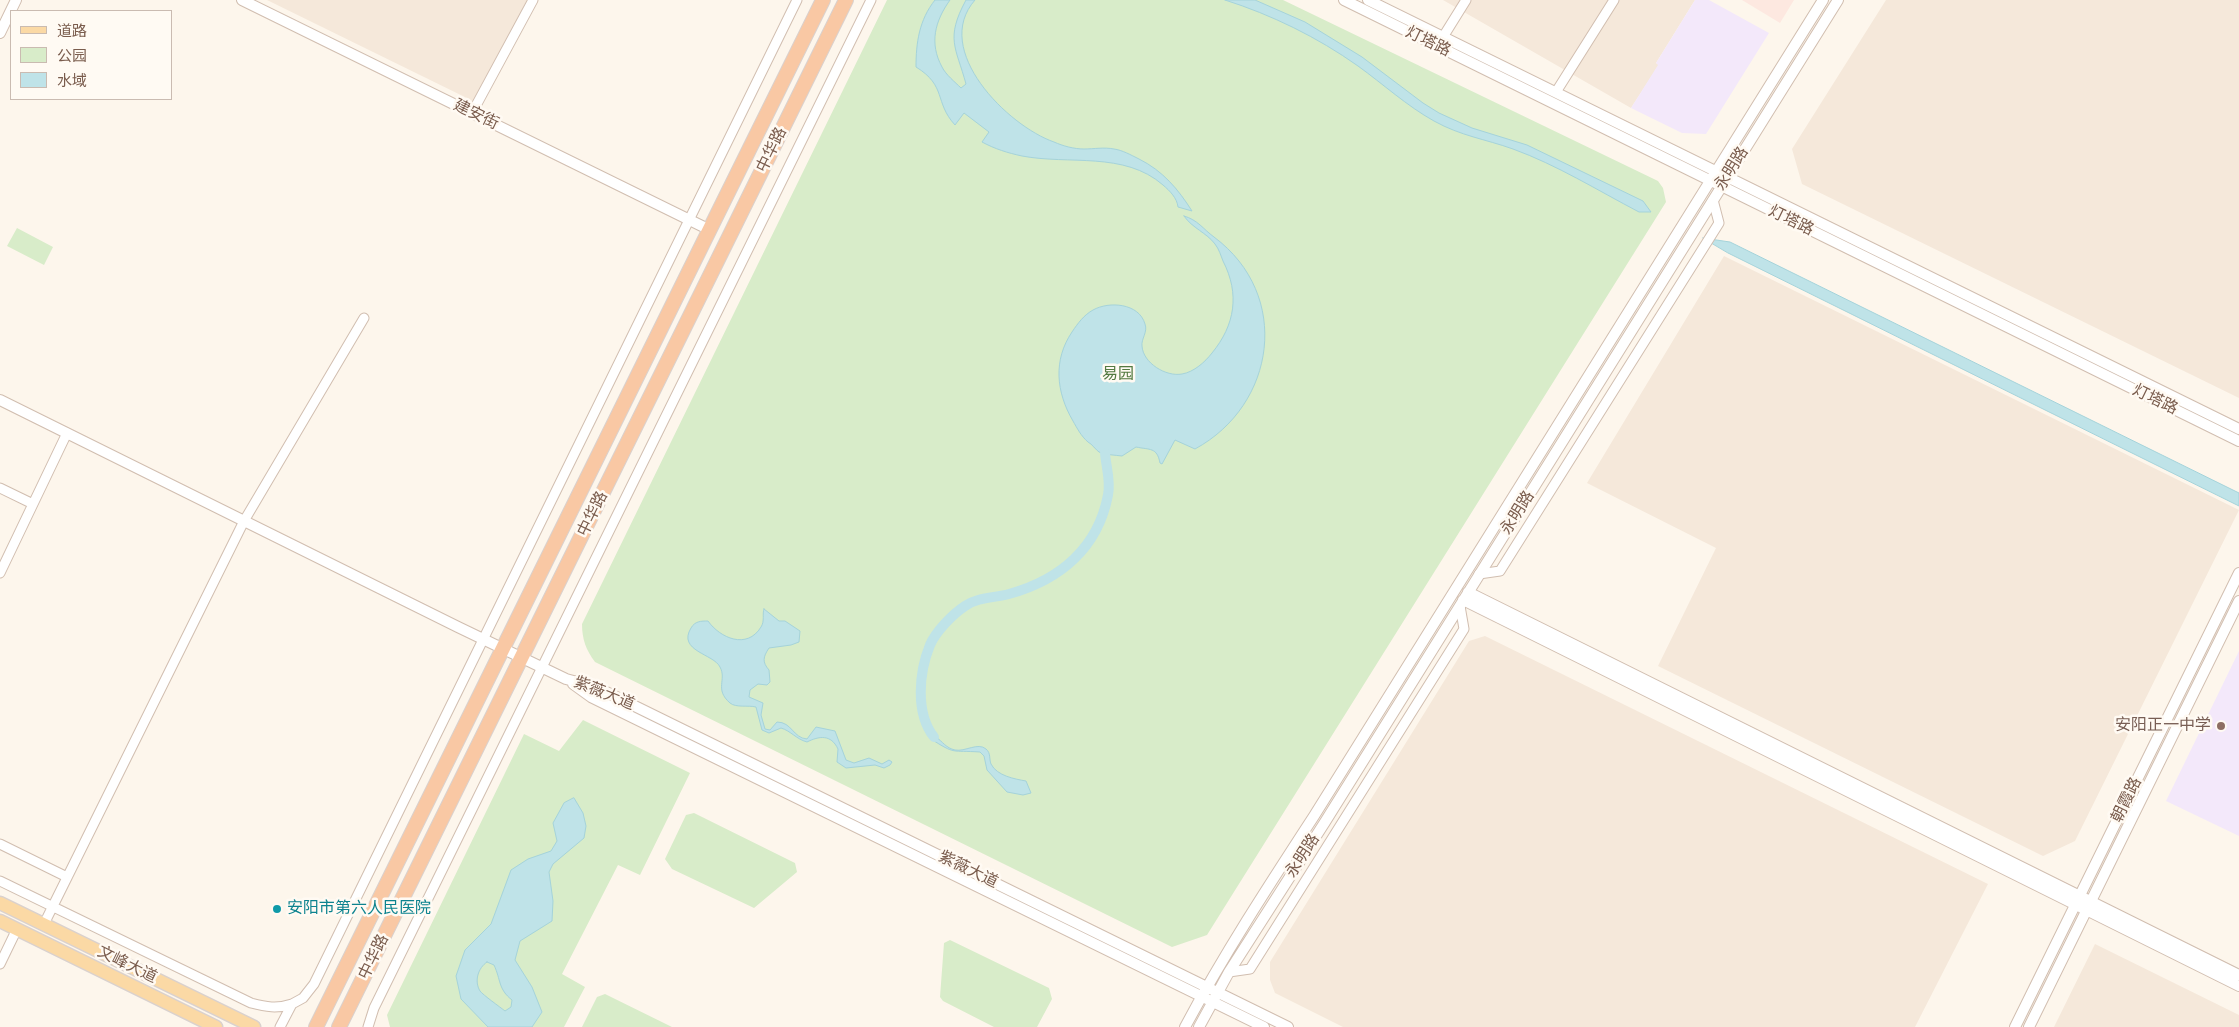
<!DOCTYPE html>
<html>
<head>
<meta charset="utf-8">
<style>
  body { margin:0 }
  #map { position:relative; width:2239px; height:1027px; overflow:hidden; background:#fdf6ec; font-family:"DejaVu Sans","Noto Sans SC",sans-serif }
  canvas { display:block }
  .legend { position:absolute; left:10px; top:10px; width:162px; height:90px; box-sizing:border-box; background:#fffaf3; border:1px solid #cabbb1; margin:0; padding:6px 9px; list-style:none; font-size:15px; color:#7a5c4d }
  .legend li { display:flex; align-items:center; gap:10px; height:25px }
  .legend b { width:25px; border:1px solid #cabbb1 }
</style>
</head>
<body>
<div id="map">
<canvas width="2239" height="1027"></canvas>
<ul class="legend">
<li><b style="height:6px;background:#fbd9a5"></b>道路</li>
<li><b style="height:14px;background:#d8ecc9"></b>公园</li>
<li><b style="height:14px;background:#bfe3e8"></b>水域</li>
</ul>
</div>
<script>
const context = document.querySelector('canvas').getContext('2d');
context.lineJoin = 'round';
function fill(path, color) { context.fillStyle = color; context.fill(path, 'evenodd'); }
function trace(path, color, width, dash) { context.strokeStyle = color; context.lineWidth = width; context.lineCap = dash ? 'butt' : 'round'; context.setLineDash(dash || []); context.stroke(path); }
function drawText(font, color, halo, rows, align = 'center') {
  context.font = font + ' "DejaVu Sans","Noto Sans SC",sans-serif'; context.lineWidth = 5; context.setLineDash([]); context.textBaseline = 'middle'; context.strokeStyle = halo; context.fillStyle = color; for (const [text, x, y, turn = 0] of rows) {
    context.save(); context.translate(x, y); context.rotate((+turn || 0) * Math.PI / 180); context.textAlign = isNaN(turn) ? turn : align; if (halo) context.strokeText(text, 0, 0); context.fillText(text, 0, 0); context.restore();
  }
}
fill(new Path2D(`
  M 267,0 L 527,0 L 475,102 Z
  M 1443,0 L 1695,0 L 1656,63 L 1659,65 L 1631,108 Z
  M 1886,0 L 2239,0 L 2239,398 L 1802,184 L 1792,149 Z
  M 1724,256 L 2239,510 L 2075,841 L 2043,856 L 1658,666 L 1716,548 L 1587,483 Z
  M 1485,636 L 1988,884 L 1915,1027 L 1343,1027 L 1275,993 L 1270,980 L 1270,962 L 1469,641 Z
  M 2095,944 L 2239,1015 L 2239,1027 L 2054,1027 Z`), '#f5e8da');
fill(new Path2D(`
  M 1742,0 L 1794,0 L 1780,23 Z`), '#fde8e0');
fill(new Path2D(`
  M 1695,0 L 1709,0 L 1769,33 L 1706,134 L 1682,133 L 1631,108 L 1658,65 L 1656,63 Z
  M 2239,651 L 2239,836 L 2166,801 Z`), '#f3e8fa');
fill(new Path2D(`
  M 887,0 L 1283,0 L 1658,181 L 1663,188 L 1666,202 L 1207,935 L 1172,947 L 595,662 C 586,650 582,639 582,624 Z
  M 17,228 L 53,247 L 44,265 L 7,246 Z
  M 583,720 L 690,773 L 640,875 L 618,865 L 562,974 L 585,987 L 564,1027 L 390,1027 L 387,1015 L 524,734 L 559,751 Z
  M 694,813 L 795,863 L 797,872 L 754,908 L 672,869 L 665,859 L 686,815 Z
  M 950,940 L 1049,988 L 1052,999 L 1037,1027 L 994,1027 L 943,1001 L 940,997 L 944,943 Z
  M 605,994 L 672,1027 L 582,1027 L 597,997 Z`), '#d8ecc9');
const water = new Path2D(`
  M 935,0 L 950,0 C 935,21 929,43 942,67 C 946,75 955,82 961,88 L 966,84 C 956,47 945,39 966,0 L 975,0 C 931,50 1008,126 1054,142 C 1063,146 1074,149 1084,149 C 1094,149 1104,147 1114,149 C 1122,150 1131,155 1139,159 C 1163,171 1178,189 1192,211 L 1178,207 C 1177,198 1170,191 1163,185 C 1124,151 1069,165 1022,156 C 1008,153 995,149 982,142 L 989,132 L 964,113 L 955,125 C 934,102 947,86 916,67 C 916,43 919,20 935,0 Z
  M 1225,0 L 1255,0 L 1305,22 L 1362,57 L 1423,103 L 1439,113 L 1472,128 L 1527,145 L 1643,201 L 1651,212 L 1639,212 C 1597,190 1557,165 1513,149 C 1485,139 1461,136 1434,121 C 1407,106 1383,84 1358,66 C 1317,37 1272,15 1225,0 Z
  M 1184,216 C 1198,220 1203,229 1214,237 C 1292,295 1276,405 1195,449 L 1175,440 L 1162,464 L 1160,463 C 1157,447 1150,450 1136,447 L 1122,456 C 1115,455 1105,455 1099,452 C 1096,450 1092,444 1088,442 C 1081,436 1077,428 1073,421 C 1056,392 1053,360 1072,332 C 1078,323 1084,315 1093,310 C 1109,301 1139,303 1145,324 C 1148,332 1141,339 1142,346 C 1143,363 1166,377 1182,374 C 1194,372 1205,362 1212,353 C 1235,325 1240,294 1223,261 C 1221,256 1219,249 1215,244 C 1207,233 1192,228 1184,216 Z
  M 1703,238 L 1730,242 L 2239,493 L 2239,506 L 1728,253 Z
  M 764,609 L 779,621 L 785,621 L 800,631 L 799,642 L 791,645 L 769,648 C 763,657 762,662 769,670 L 770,682 L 767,685 L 758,684 L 750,690 L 749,697 L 763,703 L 761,715 L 765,729 L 770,730 L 777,722 C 792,722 793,738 807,739 L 816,727 L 835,731 L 846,760 L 854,763 L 869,758 L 882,764 L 889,760 L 892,762 L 890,765 L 884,768 L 875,765 L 846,768 L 837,762 L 838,749 C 831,734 819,736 807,742 C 796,739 791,731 781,728 L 769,733 L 762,730 L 756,707 C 748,705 736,708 730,703 C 714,689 727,680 720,667 C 714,654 677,651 691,628 C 695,621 701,621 708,621 C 720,638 747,650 761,627 C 765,621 762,614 764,609 Z
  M 936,737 C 943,742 946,748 955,750 C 965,752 978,742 986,749 C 991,753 989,759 991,764 C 997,776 1015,779 1026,781 L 1031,793 L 1023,795 L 1007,792 L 987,770 L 984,756 L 980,752 C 951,750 956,755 931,739 Z
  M 574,798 L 583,813 L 586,826 L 584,838 L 553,864 L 549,872 L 553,901 L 552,921 L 520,941 L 515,960 L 532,987 L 542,1012 L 532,1027 L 488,1027 L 461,999 L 456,976 L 465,950 L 491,924 L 511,870 L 528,859 L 551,851 L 557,841 L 553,823 L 564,803 ZM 487,962 L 494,965 C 501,980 498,989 512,1000 L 511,1007 L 505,1011 C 500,1007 483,995 480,991 C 474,981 478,968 487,962 Z`);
fill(water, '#bfe3e8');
trace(water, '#a5d3da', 1);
trace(new Path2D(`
  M 934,737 C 915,713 919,672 930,645 C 936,631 953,614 965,606 C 978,597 994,598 1009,594 C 1060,580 1098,548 1108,495 C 1111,481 1106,467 1105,453`), '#bfe3e8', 10);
const minor = new Path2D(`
  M 1443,37 L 1466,0
  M 1556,92 L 1614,0
  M 472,113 L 533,0
  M 0,488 L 33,504
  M 0,573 L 67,433
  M 1479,574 L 1500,571 L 1719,223 L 1713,200
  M 0,844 L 67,877
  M 0,881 L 251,1003 C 266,1007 277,1009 292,1004
  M 44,924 L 244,521 L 364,318
  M 0,964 L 17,929
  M 1229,972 L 1250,969 L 1464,629 L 1460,606
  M 280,1027 L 292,1004 L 303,998 L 314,984 L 797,0
  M 368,1027 L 374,1008 L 871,0`);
const tertiary = new Path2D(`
  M 242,0 L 710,230
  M 1344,0 L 2239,441
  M 1368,0 L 2239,429
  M 0,33 L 16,0
  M 0,400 L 458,627 L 566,679 L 596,687 L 1288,1027
  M 1468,592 L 2239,975
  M 1463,600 L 2239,986
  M 573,684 L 591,697 L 1264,1027
  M 1185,1027 C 1224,954 1269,885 1314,816 L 1823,0
  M 1199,1027 L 1229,972 L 1325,822 L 1838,0
  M 2015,1027 L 2239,573
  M 2029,1027 L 2239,601`);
const primary = new Path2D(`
  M 0,903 L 254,1027
  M 0,921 L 216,1027`);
const trunk = new Path2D(`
  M 316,1027 L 823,0
  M 339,1027 L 846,0`);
trace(minor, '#d1beb0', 11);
trace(tertiary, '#d1beb0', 12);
trace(primary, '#dad1cd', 15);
trace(trunk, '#dad1cd', 16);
trace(minor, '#fff', 9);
trace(tertiary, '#fff', 10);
trace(primary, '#fbd9a5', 12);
trace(trunk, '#f9c8a4', 14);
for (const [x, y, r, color] of [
  [2221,726,5,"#8d6e63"],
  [277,909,5,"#0f9aa8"]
]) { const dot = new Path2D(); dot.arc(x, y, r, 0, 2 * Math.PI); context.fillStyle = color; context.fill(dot); trace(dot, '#fffaf3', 2); }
drawText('16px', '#7a5c4d', '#fffaf3', [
  ["灯塔路",1428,42,26],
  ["建安街",476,115,26],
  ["中华路",772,150,-64],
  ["永明路",1732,169,-58],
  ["灯塔路",1791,221,26],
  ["灯塔路",2155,400,26],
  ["永明路",1518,513,-58],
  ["中华路",593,514,-64],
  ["紫薇大道",604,694,22],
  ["朝霞路",2127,800,-64],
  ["永明路",1303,856,-57],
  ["紫薇大道",968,870,26],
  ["中华路",374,957,-64],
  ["文峰大道",127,965,26]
]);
drawText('16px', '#537a41', '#fffaf3', [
  ["易园",1118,375]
]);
drawText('16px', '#785e54', '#fffaf3', [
  ["安阳正一中学",2211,726]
], 'right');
drawText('16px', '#0d838f', '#fffaf3', [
  ["安阳市第六人民医院",287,909]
], 'left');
</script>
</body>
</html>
